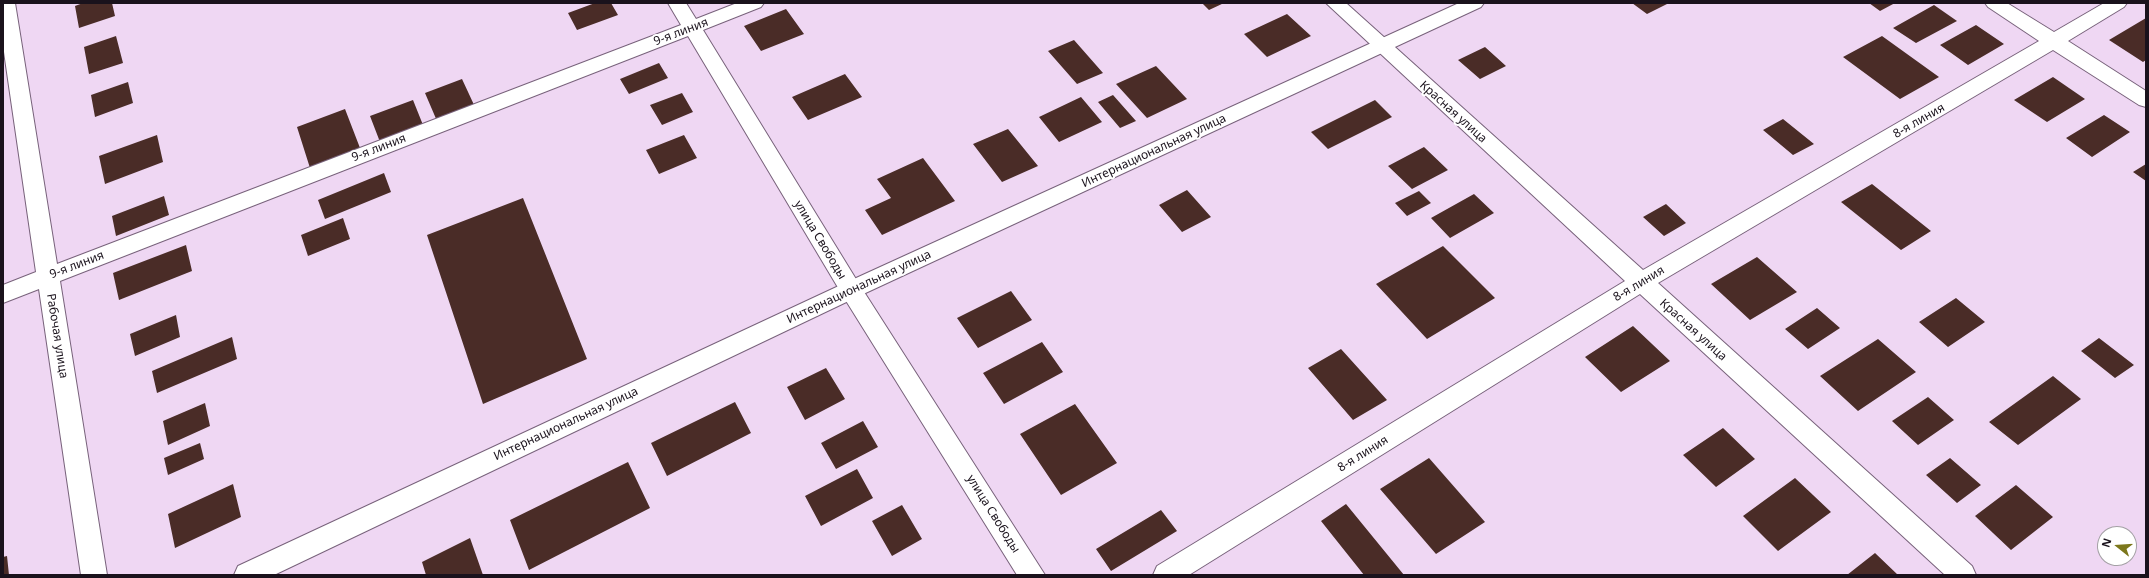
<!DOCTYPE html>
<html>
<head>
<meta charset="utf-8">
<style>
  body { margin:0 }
  #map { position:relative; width:2149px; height:578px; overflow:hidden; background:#efd7f3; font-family:"Noto Sans",sans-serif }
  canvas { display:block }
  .frame { position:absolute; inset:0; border:4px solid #1a121c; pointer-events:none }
  .north { position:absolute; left:2097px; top:526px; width:40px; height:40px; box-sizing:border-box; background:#fff; border:1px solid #a3a0a4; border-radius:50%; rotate:287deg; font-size:11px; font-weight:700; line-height:16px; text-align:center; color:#1a121c }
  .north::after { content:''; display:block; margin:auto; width:14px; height:18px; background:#7c771c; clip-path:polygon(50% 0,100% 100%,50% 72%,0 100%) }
</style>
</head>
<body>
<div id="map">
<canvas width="2149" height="578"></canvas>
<div class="frame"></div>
<div class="north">N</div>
</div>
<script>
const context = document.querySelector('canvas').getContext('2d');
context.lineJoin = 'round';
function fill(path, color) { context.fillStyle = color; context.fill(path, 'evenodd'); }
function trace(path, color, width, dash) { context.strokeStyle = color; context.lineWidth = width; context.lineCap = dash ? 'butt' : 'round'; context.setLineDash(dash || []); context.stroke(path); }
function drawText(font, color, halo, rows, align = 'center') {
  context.font = font + ' "Noto Sans",sans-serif'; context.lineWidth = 4; context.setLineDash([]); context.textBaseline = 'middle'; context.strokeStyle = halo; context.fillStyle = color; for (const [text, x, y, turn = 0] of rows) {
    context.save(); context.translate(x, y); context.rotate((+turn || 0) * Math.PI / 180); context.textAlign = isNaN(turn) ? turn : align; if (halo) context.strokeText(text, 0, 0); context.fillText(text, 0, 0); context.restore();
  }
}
fill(new Path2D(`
  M 83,3 L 112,3 L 115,16 L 79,28 L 75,6 Z
  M 595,3 L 611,3 L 618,15 L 577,30 L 568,13 Z
  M 1202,3 L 1224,3 L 1209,10 Z
  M 1632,3 L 1669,3 L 1647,14 Z
  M 1869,3 L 1895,3 L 1880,11 Z
  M 1934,5 L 1957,21 L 1916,43 L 1893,28 Z
  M 786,9 L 804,34 L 761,51 L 744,26 Z
  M 1287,14 L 1311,36 L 1267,57 L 1244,34 Z
  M 2146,18 L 2146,60 L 2143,62 L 2109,40 Z
  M 1976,25 L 2004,44 L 1968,65 L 1940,45 Z
  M 116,36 L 123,63 L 89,74 L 84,47 Z
  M 1882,36 L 1939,77 L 1900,99 L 1843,57 Z
  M 1074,40 L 1103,73 L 1077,84 L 1048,51 Z
  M 1485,47 L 1506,66 L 1480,79 L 1458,60 Z
  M 659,63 L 668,78 L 629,94 L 620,79 Z
  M 1156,66 L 1187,99 L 1147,118 L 1116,84 Z
  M 845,74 L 862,97 L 808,120 L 792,97 Z
  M 2053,77 L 2085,99 L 2047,122 L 2014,100 Z
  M 462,79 L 475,107 L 437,121 L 425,93 Z
  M 128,82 L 133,103 L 95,117 L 91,95 Z
  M 682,93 L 693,112 L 662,125 L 650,105 Z
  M 1113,95 L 1136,121 L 1120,128 L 1098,102 Z
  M 1081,97 L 1102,122 L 1059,142 L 1039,117 Z
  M 413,100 L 423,125 L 380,142 L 370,116 Z
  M 1375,100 L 1392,117 L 1328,149 L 1311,132 Z
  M 345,109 L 360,148 L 310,168 L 297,127 Z
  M 2104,115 L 2130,132 L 2092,157 L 2066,138 Z
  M 1783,119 L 1814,144 L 1793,155 L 1763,130 Z
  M 1008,129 L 1038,166 L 1002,182 L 973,144 Z
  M 157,135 L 163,162 L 105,184 L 99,156 Z
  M 684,135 L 697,158 L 659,174 L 646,150 Z
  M 1424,147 L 1448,170 L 1412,189 L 1388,166 Z
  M 923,158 L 955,201 L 882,235 L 865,210 L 891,198 L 877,179 Z
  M 2146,164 L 2146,181 L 2133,172 Z
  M 384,173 L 391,192 L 325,219 L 318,200 Z
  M 1872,184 L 1931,231 L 1901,250 L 1841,202 Z
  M 1187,190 L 1211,217 L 1182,232 L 1159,205 Z
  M 1419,191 L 1431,203 L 1407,216 L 1395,203 Z
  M 1474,194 L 1494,213 L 1450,238 L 1431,218 Z
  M 164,196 L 169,215 L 116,236 L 112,216 Z
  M 523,198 L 587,359 L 483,404 L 427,235 Z
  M 1666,204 L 1686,223 L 1664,236 L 1643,217 Z
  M 343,218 L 350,239 L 308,256 L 301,235 Z
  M 186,245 L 192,271 L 119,300 L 113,273 Z
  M 1443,246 L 1495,298 L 1427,339 L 1376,284 Z
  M 1757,257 L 1797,292 L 1750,320 L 1711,284 Z
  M 1011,291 L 1032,320 L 978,348 L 957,318 Z
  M 1956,298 L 1985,322 L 1948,347 L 1919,322 Z
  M 1817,308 L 1840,328 L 1808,349 L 1785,329 Z
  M 176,315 L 180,337 L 135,356 L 130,334 Z
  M 1633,326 L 1670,361 L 1621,392 L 1585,357 Z
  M 232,337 L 237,359 L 157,393 L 152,371 Z
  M 2099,338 L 2134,365 L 2115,378 L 2081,351 Z
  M 1878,339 L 1916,372 L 1858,411 L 1820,376 Z
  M 1042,342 L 1063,372 L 1004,404 L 983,373 Z
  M 1341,349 L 1387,400 L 1353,420 L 1308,368 Z
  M 826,368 L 845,399 L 805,420 L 787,387 Z
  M 2053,376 L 2081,399 L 2018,445 L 1989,422 Z
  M 1928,397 L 1954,420 L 1918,445 L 1892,421 Z
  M 735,402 L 751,433 L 667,476 L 651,443 Z
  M 205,403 L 210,426 L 168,445 L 163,421 Z
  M 1075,404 L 1117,463 L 1061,495 L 1020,434 Z
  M 863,421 L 878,447 L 836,469 L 821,443 Z
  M 1723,428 L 1755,459 L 1716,487 L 1683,455 Z
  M 200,443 L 204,459 L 168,475 L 164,458 Z
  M 1429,458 L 1485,522 L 1436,554 L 1380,489 Z
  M 1950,458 L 1981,485 L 1957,503 L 1926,475 Z
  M 628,462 L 650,508 L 529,570 L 510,520 Z
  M 857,469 L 873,498 L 821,526 L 805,496 Z
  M 1795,478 L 1831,512 L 1778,551 L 1743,516 Z
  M 233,484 L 241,517 L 175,548 L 168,514 Z
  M 2016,485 L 2053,517 L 2011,550 L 1975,516 Z
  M 1346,504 L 1404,575 L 1364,575 L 1321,521 Z
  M 902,505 L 922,539 L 892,556 L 872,521 Z
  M 1161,510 L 1177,531 L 1111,571 L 1096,549 Z
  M 470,538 L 483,575 L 426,575 L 422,562 Z
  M 1875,553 L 1898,575 L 1847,575 Z
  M 7,556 L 9,575 L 3,575 L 3,557 Z`), '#4a2c27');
const street = new Path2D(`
  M 3,3 L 15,3 L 57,264 L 681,25 L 668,3 L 686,3 L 696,19 L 737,3 L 764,3 L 761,7 L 703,30 L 859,284 L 1045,575 L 1017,575 L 843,296 L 688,36 L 60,281 L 107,575 L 81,575 L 39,289 L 3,303 L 3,285 L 36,272 L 3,45 Z
  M 1326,3 L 1346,3 L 1643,270 L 2039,41 L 1988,7 L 1985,3 L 2007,3 L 2054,32 L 2104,3 L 2127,3 L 2124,7 L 2068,41 L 2146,91 L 2146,107 L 2139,105 L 2053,50 L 1658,283 L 1972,566 L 1976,575 L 1945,575 L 1640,294 L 1189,575 L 1153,575 L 1157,566 L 1625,281 Z`);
const secondary = new Path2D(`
  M 1459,3 L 1484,3 L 1481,7 L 859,296 L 274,575 L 234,575 L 238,566 L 843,284 Z`);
trace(street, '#78627b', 2);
trace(secondary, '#78627b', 2);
fill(street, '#fff');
fill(secondary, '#fff');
drawText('12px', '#1a121c', '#fff', [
  ["9-я линия",681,32,-21],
  ["Красная улица",1453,112,42],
  ["8-я линия",1919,121,-30],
  ["9-я линия",379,148,-21],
  ["Интернациональная улица",1154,151,-25],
  ["улица Свободы",820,240,59],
  ["9-я линия",77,265,-21],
  ["8-я линия",1639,284,-31],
  ["Интернациональная улица",859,287,-25],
  ["Красная улица",1693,330,42],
  ["Рабочая улица",57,336,81],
  ["Интернациональная улица",566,424,-25],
  ["8-я линия",1363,454,-32],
  ["улица Свободы",993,514,58]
]);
</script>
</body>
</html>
